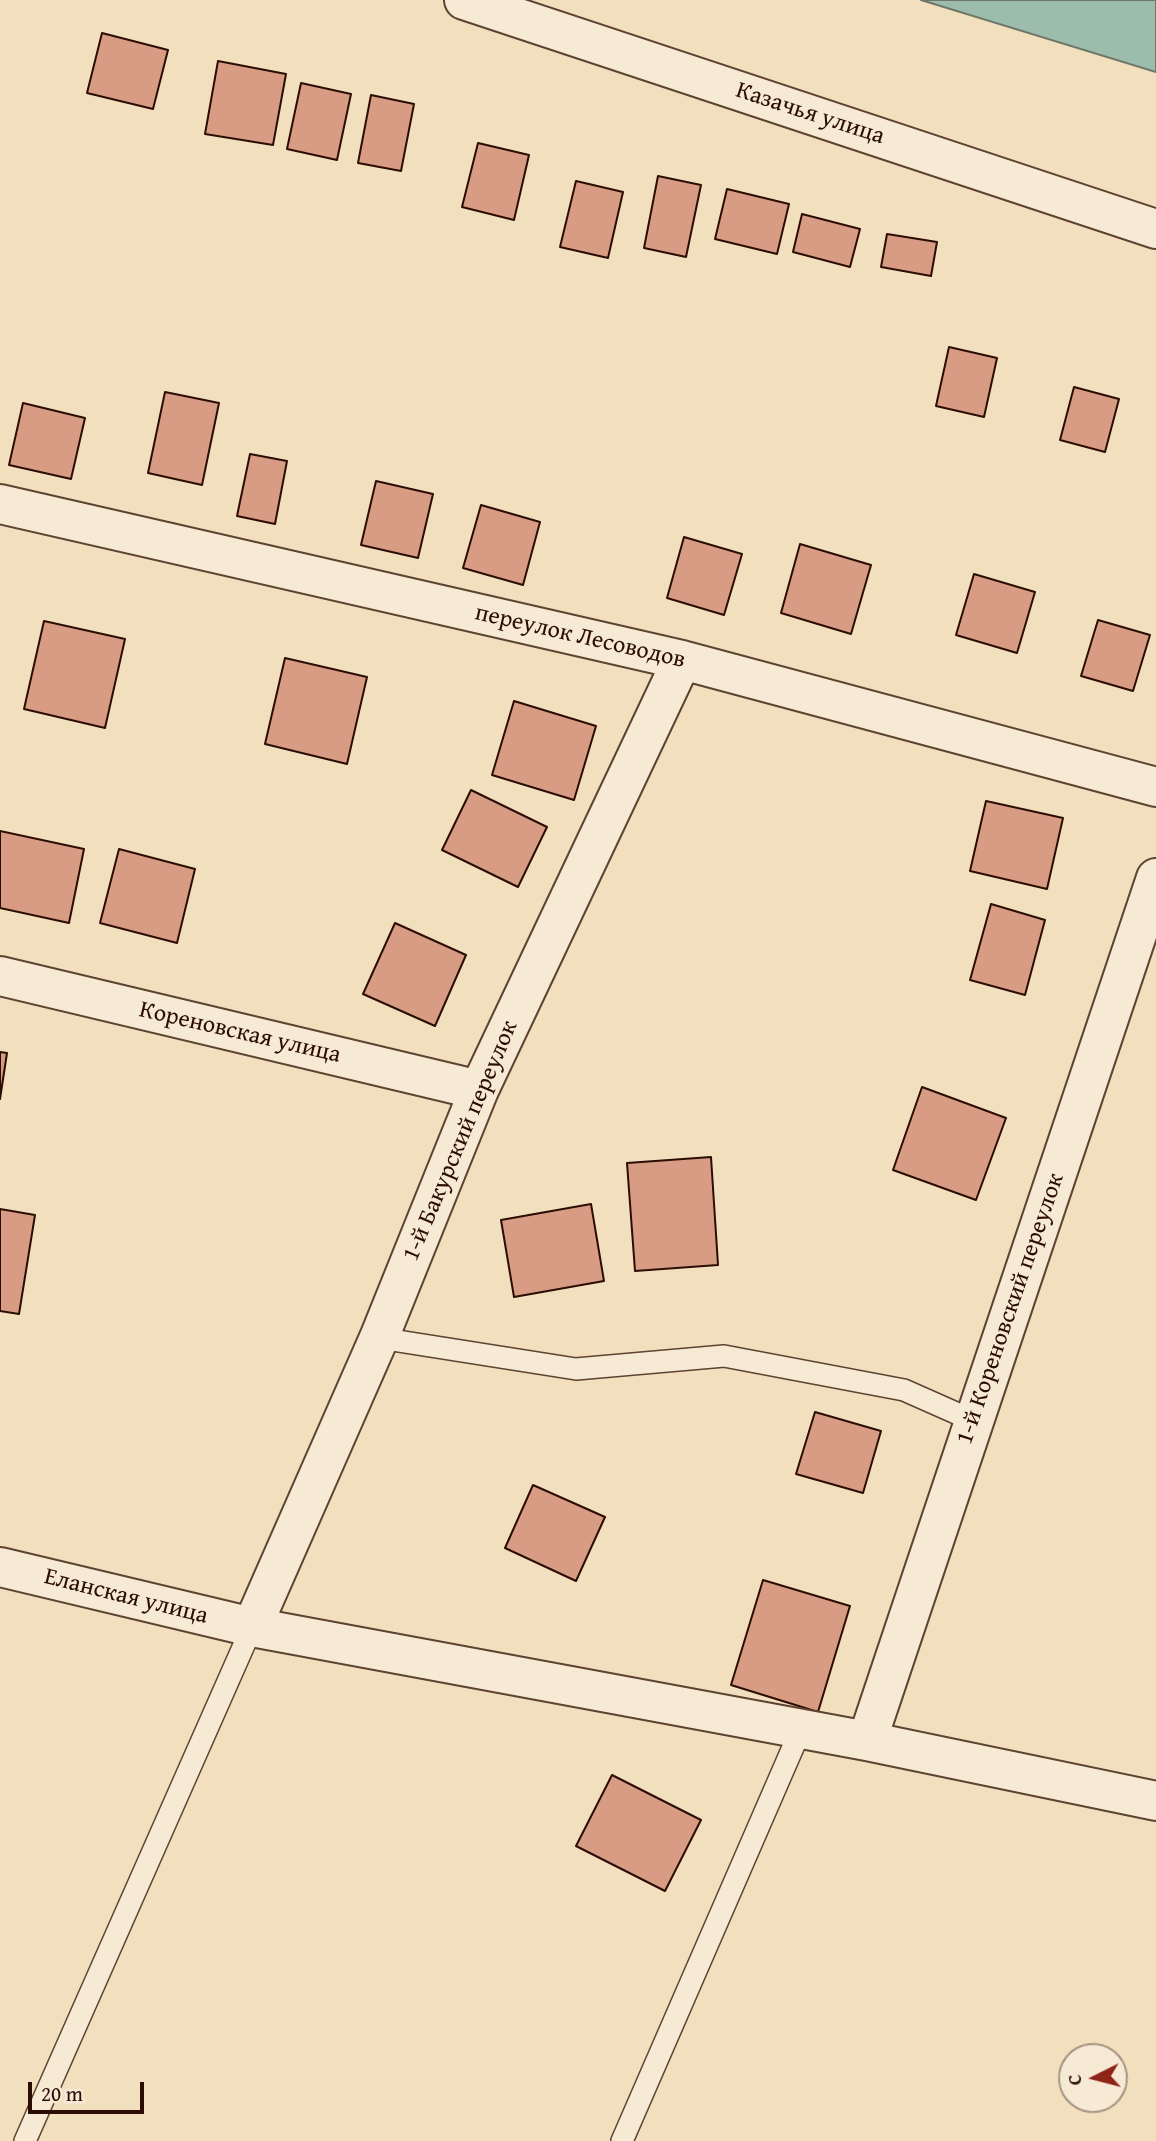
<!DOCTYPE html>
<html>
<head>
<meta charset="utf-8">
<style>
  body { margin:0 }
  #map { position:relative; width:1156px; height:2141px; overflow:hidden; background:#f2dfbe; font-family:"Gentium Book Plus",serif }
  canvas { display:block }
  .north { position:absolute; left:1058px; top:2043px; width:70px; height:70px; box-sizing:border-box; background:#f7ead5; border:2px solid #a69281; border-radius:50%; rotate:264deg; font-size:19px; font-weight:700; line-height:28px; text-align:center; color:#2c0d03 }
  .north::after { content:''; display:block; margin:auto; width:24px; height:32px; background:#8f2418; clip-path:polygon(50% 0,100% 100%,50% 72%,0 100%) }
  .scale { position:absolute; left:28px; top:2082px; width:116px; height:32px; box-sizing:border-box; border:4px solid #2c0d03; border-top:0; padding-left:9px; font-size:21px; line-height:24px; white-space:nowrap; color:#2c0d03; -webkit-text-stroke:5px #f7ead5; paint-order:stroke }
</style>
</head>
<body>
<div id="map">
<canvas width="1156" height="2141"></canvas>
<div class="north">С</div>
<div class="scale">20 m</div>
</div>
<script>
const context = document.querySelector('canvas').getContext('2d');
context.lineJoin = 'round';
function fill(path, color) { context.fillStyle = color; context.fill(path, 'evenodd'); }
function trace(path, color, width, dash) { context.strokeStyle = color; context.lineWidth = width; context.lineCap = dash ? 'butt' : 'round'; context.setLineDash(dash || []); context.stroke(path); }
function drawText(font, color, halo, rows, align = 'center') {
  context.font = font + ' "Gentium Book Plus",serif'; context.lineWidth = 7; context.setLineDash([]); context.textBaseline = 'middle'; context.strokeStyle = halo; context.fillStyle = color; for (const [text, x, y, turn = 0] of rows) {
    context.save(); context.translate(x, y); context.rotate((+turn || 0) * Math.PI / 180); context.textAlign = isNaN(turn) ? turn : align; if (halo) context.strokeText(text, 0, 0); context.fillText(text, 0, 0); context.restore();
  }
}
const water = new Path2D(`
  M 921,0 L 1156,0 L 1156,72 Z`);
fill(water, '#9cbdac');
trace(water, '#6f7768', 2);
const building = new Path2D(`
  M 102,33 L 168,50 L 153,109 L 87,93 Z
  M 218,61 L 286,74 L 273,145 L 205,134 Z
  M 301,83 L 351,94 L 337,160 L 287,149 Z
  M 371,95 L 414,104 L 401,171 L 358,163 Z
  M 478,143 L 529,155 L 514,220 L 462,207 Z
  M 658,176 L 701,185 L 686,257 L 644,248 Z
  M 576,181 L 623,192 L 608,258 L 560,247 Z
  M 727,189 L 789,204 L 777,254 L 715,239 Z
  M 802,214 L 860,229 L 850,267 L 793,252 Z
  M 887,234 L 937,242 L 931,276 L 881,267 Z
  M 949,347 L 997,358 L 984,417 L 936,406 Z
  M 1074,387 L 1119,399 L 1105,452 L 1060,440 Z
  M 165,392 L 219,403 L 202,485 L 148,473 Z
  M 23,403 L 85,418 L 71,479 L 9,465 Z
  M 250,454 L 287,461 L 275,524 L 237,516 Z
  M 376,481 L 433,494 L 418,558 L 361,545 Z
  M 481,505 L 540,522 L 523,585 L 463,568 Z
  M 684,537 L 742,554 L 724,615 L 667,598 Z
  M 800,544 L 871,565 L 851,634 L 781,613 Z
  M 974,574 L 1035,592 L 1017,653 L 956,635 Z
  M 1098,620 L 1150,635 L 1133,691 L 1081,676 Z
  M 44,621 L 125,639 L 105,728 L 24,709 Z
  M 285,658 L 367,677 L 347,764 L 265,744 Z
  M 514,701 L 596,726 L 574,800 L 492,775 Z
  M 471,790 L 547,827 L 518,887 L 442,850 Z
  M 986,801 L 1063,818 L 1047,889 L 970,871 Z
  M 0,831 L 84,849 L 69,923 L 0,908 Z
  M 119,849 L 195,869 L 177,943 L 100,923 Z
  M 991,904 L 1045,920 L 1025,995 L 970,980 Z
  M 395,923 L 466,955 L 435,1026 L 363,994 Z
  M 0,1052 L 7,1053 L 0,1099 Z
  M 922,1087 L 1006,1118 L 976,1200 L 893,1170 Z
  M 711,1157 L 718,1265 L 635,1271 L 627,1163 Z
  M 591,1204 L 604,1281 L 514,1297 L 501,1220 Z
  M 0,1209 L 35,1215 L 19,1314 L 0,1311 Z
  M 815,1412 L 881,1431 L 863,1493 L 796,1474 Z
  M 533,1485 L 605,1517 L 576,1581 L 505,1548 Z
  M 763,1580 L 850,1606 L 818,1712 L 731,1685 Z
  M 612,1775 L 701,1820 L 665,1891 L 576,1846 Z`);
fill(building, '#d79c83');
trace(building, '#2c0d03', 2);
const service = new Path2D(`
  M 379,1338 L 576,1369 L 724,1356 L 904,1390 L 974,1421
  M 25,2141 L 252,1627
  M 622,2141 L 801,1729`);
const minor = new Path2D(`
  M 464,0 L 1156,229
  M 0,504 L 682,660 L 1156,787
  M 0,976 L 479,1090
  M 0,1567 L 252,1627 L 867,1741 L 1156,1801
  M 252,1627 L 379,1338 L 479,1090 L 682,660
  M 867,1741 L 1156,878`);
trace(service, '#5e4232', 24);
trace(minor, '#5e4232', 42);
trace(service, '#f7ead5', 21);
trace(minor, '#f7ead5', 38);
drawText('24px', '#2c0d03', '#f7ead5', [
  ["Казачья улица",810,114,18],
  ["переулок Лесоводов",580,637,13],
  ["Кореновская улица",240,1033,13],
  ["1-й Бакурский переулок",461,1141,-67],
  ["1-й Кореновский переулок",1011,1309,-71],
  ["Еланская улица",126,1597,14]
]);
</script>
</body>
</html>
